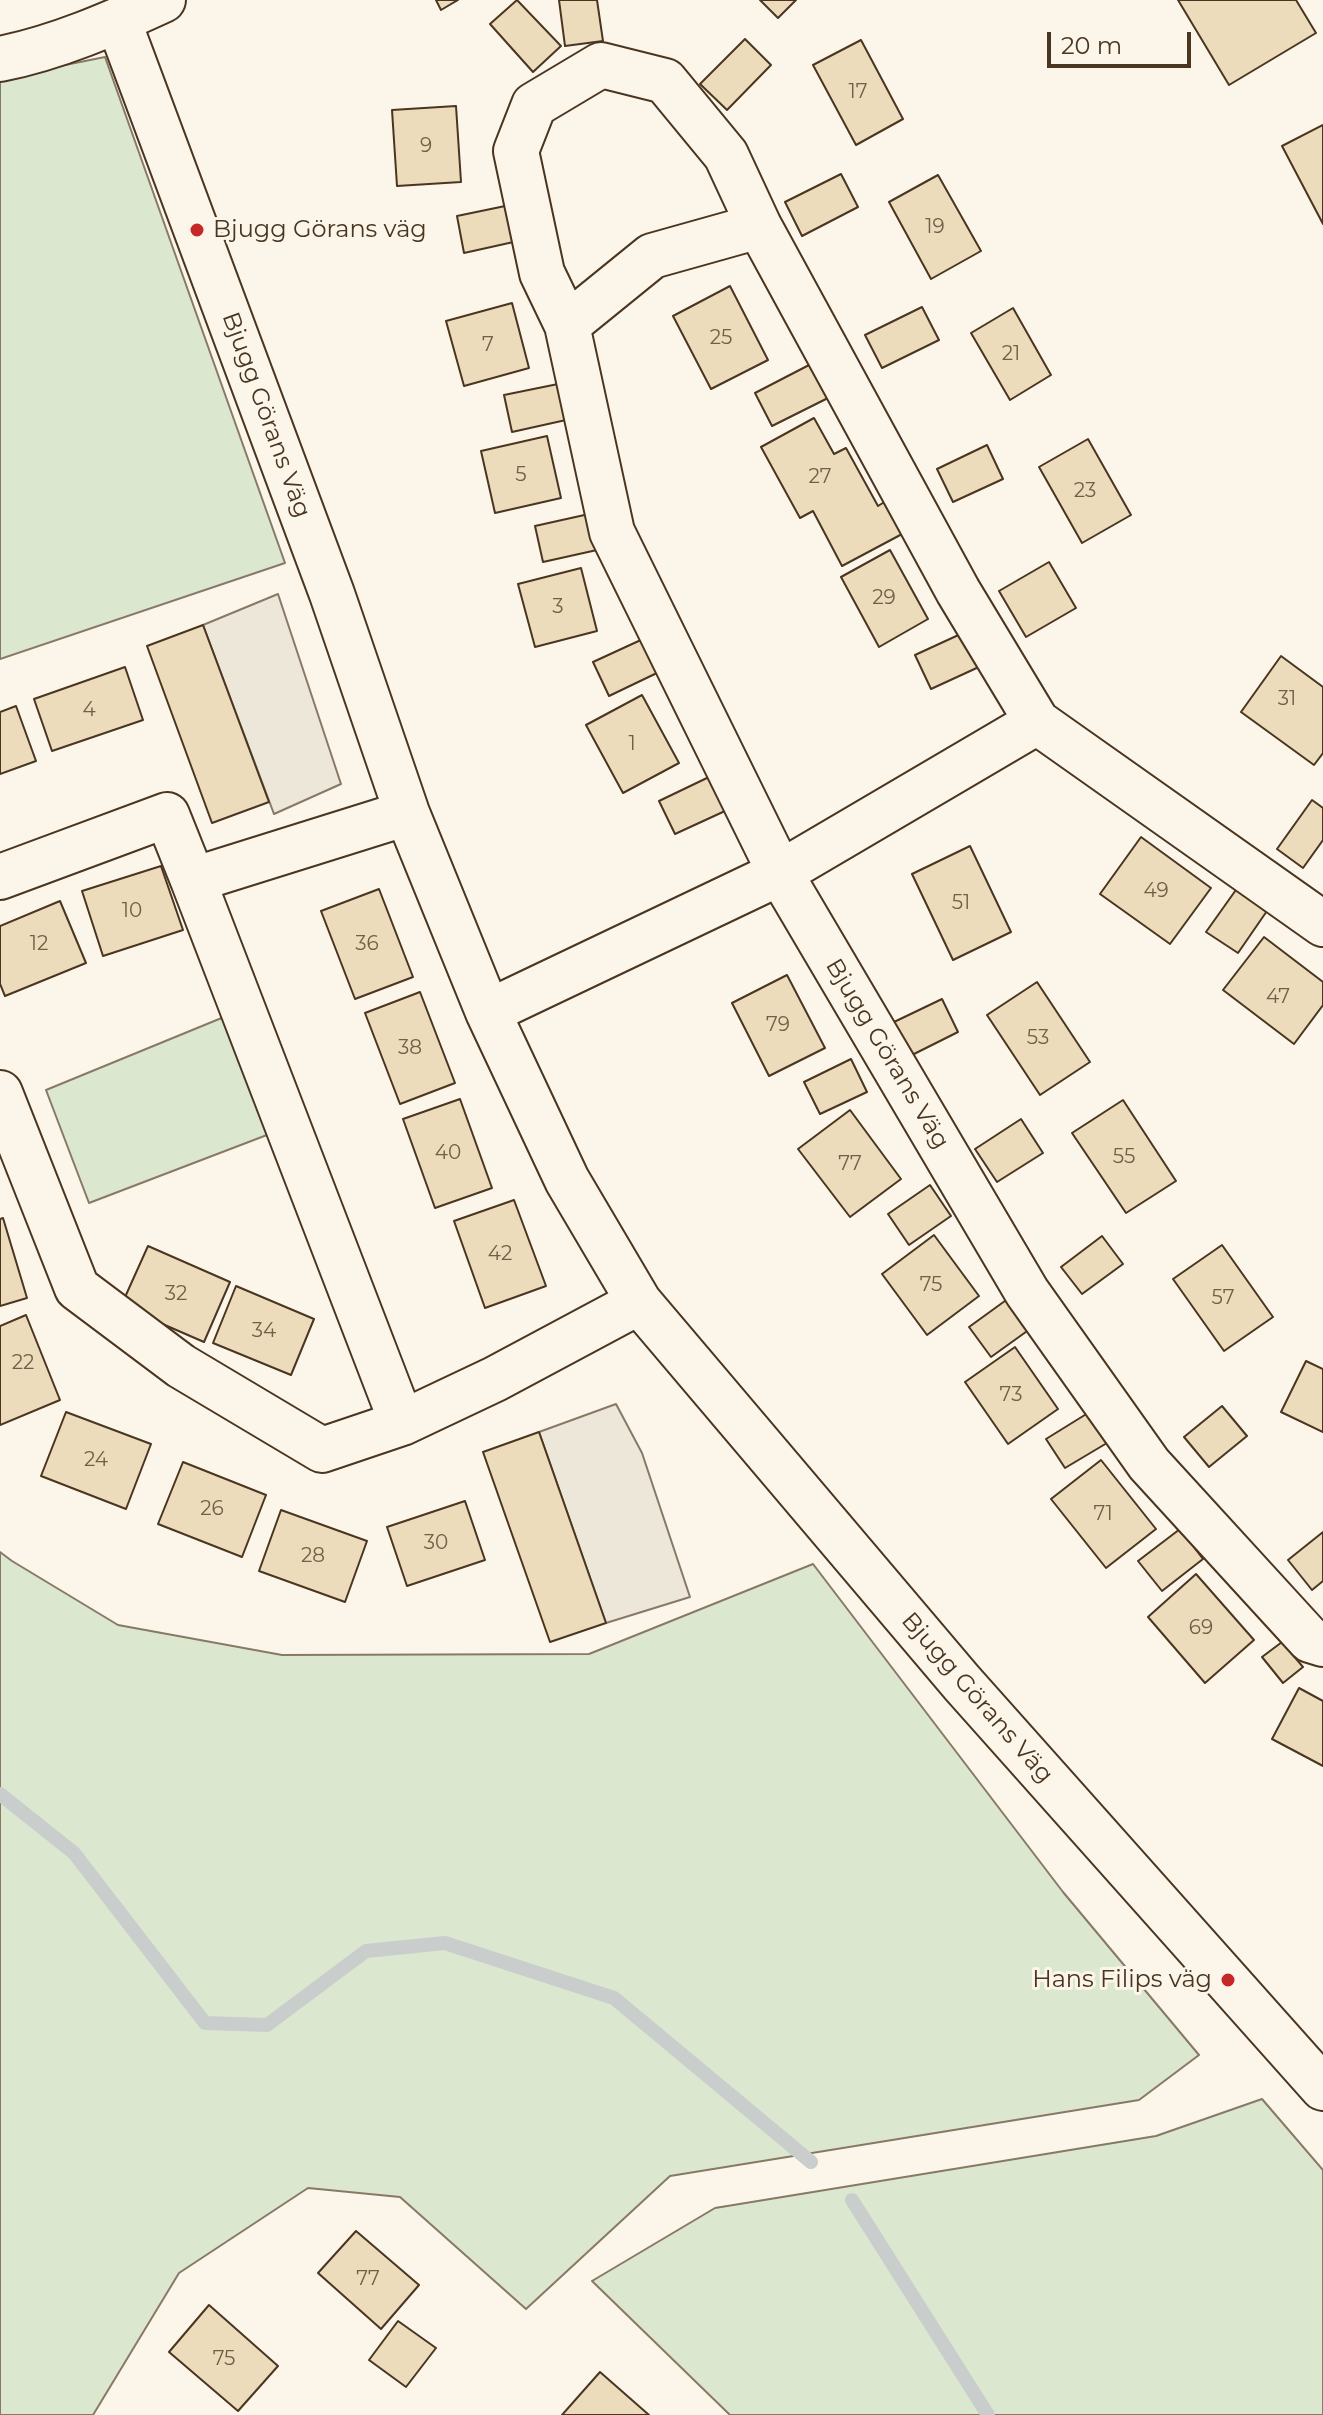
<!DOCTYPE html>
<html>
<head>
<meta charset="utf-8">
<style>
  body { margin:0 }
  #map { position:relative; width:1323px; height:2415px; overflow:hidden; background:#fbf6e9; font-family:Montserrat,sans-serif }
  canvas { display:block }
  .scale { position:absolute; left:1047px; top:32px; width:144px; height:36px; box-sizing:border-box; border:4px solid #4a3520; border-top:0; padding-left:10px; font-size:24px; line-height:28px; white-space:nowrap; color:#4a3520; -webkit-text-stroke:6px #fbf6e9; paint-order:stroke }
</style>
</head>
<body>
<div id="map">
<canvas width="1323" height="2415"></canvas>
<div class="scale">20 m</div>
</div>
<script>
const context = document.querySelector('canvas').getContext('2d');
context.lineJoin = 'round';
function fill(path, color) { context.fillStyle = color; context.fill(path, 'evenodd'); }
function trace(path, color, width, dash) { context.strokeStyle = color; context.lineWidth = width; context.lineCap = dash ? 'butt' : 'round'; context.setLineDash(dash || []); context.stroke(path); }
function drawText(font, color, halo, rows, align = 'center') {
  context.font = font + ' Montserrat,sans-serif'; context.lineWidth = 6; context.setLineDash([]); context.textBaseline = 'middle'; context.strokeStyle = halo; context.fillStyle = color; for (const [text, x, y, turn = 0] of rows) {
    context.save(); context.translate(x, y); context.rotate((+turn || 0) * Math.PI / 180); context.textAlign = isNaN(turn) ? turn : align; if (halo) context.strokeText(text, 0, 0); context.fillText(text, 0, 0); context.restore();
  }
}
const green = new Path2D(`
  M 105,57 L 285,563 L 0,659 L 0,78 Z
  M 224,1017 L 280,1130 L 89,1203 L 46,1090 Z
  M 0,1552 L 12,1561 L 118,1625 L 282,1655 L 589,1654 L 813,1564 L 1063,1892 L 1199,2055 L 1139,2100 L 670,2176 L 526,2309 L 400,2197 L 308,2188 L 179,2273 L 93,2415 L 0,2415 Z
  M 1262,2099 L 1323,2170 L 1323,2415 L 730,2415 L 592,2281 L 715,2208 L 1156,2136 Z`);
fill(green, '#dce7d0');
trace(green, '#887966', 2);
const parking = new Path2D(`
  M 278,594 L 341,784 L 274,814 L 203,625 Z
  M 616,1404 L 642,1453 L 690,1597 L 606,1623 L 539,1432 Z`);
fill(parking, '#ede7d9');
trace(parking, '#887966', 2);
trace(new Path2D(`
  M 0,1794 L 74,1853 L 205,2023 L 267,2025 L 366,1951 L 445,1943 L 614,1998 L 811,2162
  M 852,2200 L 988,2415`), '#c9cecd', 14);
const building = new Path2D(`
  M 436,0 L 458,0 L 441,10 Z
  M 517,0 L 561,46 L 533,72 L 490,24 Z
  M 559,0 L 597,0 L 603,41 L 565,46 Z
  M 760,0 L 796,0 L 778,18 Z
  M 1178,0 L 1296,0 L 1316,33 L 1229,85 Z
  M 745,39 L 771,65 L 727,110 L 700,84 Z
  M 861,40 L 903,119 L 856,145 L 813,65 Z
  M 456,106 L 461,182 L 397,186 L 392,110 Z
  M 1323,125 L 1323,224 L 1282,146 Z
  M 841,174 L 858,207 L 802,236 L 785,202 Z
  M 938,175 L 981,251 L 931,279 L 889,202 Z
  M 510,205 L 518,241 L 464,253 L 457,216 Z
  M 730,286 L 768,360 L 711,389 L 673,316 Z
  M 512,303 L 529,368 L 464,386 L 446,321 Z
  M 922,307 L 939,340 L 882,368 L 865,335 Z
  M 1013,308 L 1051,375 L 1010,400 L 971,333 Z
  M 811,364 L 828,398 L 772,426 L 755,393 Z
  M 558,384 L 566,420 L 512,432 L 504,395 Z
  M 814,418 L 834,454 L 846,448 L 878,506 L 886,501 L 904,533 L 842,566 L 813,511 L 800,518 L 761,447 Z
  M 547,436 L 561,498 L 495,513 L 481,451 Z
  M 1088,439 L 1131,515 L 1082,543 L 1039,467 Z
  M 987,445 L 1003,479 L 953,502 L 937,469 Z
  M 589,514 L 597,550 L 543,562 L 535,526 Z
  M 890,550 L 928,619 L 879,647 L 841,577 Z
  M 1049,562 L 1076,608 L 1026,637 L 999,591 Z
  M 581,568 L 597,631 L 535,647 L 518,584 Z
  M 203,625 L 269,802 L 212,823 L 147,646 Z
  M 965,632 L 981,666 L 931,689 L 915,655 Z
  M 643,639 L 659,672 L 609,696 L 593,662 Z
  M 1281,656 L 1323,687 L 1323,753 L 1314,765 L 1241,712 Z
  M 125,667 L 143,720 L 52,751 L 34,699 Z
  M 642,695 L 679,763 L 623,793 L 586,725 Z
  M 16,706 L 36,761 L 0,774 L 0,712 Z
  M 709,777 L 725,811 L 675,834 L 659,801 Z
  M 1312,800 L 1323,808 L 1323,840 L 1303,868 L 1277,849 Z
  M 1141,837 L 1211,888 L 1170,944 L 1100,894 Z
  M 970,846 L 1011,932 L 953,960 L 912,874 Z
  M 161,866 L 183,930 L 103,956 L 82,891 Z
  M 1238,887 L 1269,908 L 1238,953 L 1206,932 Z
  M 379,889 L 413,977 L 355,999 L 321,911 Z
  M 60,901 L 86,963 L 5,996 L 0,984 L 0,926 Z
  M 1264,937 L 1323,982 L 1323,1005 L 1294,1044 L 1223,990 Z
  M 787,975 L 825,1048 L 769,1076 L 732,1003 Z
  M 1037,982 L 1090,1062 L 1040,1095 L 987,1015 Z
  M 420,992 L 455,1083 L 400,1104 L 365,1013 Z
  M 942,999 L 958,1032 L 910,1056 L 894,1022 Z
  M 851,1059 L 867,1092 L 820,1114 L 804,1082 Z
  M 460,1099 L 492,1188 L 435,1208 L 403,1119 Z
  M 1123,1100 L 1176,1181 L 1126,1213 L 1072,1133 Z
  M 850,1110 L 901,1179 L 850,1217 L 798,1149 Z
  M 1021,1119 L 1043,1153 L 997,1182 L 975,1149 Z
  M 930,1185 L 951,1216 L 909,1245 L 888,1214 Z
  M 514,1200 L 546,1286 L 485,1308 L 454,1221 Z
  M 3,1218 L 27,1298 L 0,1306 L 0,1219 Z
  M 934,1235 L 979,1296 L 927,1335 L 882,1274 Z
  M 1102,1236 L 1123,1264 L 1082,1294 L 1061,1267 Z
  M 1222,1245 L 1273,1317 L 1224,1351 L 1173,1279 Z
  M 148,1246 L 230,1282 L 204,1342 L 121,1306 Z
  M 236,1286 L 314,1319 L 291,1375 L 213,1343 Z
  M 1009,1298 L 1030,1329 L 991,1357 L 969,1327 Z
  M 26,1315 L 60,1400 L 0,1425 L 0,1326 Z
  M 1015,1347 L 1058,1409 L 1008,1444 L 965,1382 Z
  M 1306,1361 L 1323,1369 L 1323,1432 L 1281,1412 Z
  M 1222,1406 L 1247,1436 L 1209,1467 L 1184,1437 Z
  M 66,1412 L 151,1444 L 126,1509 L 41,1476 Z
  M 1088,1413 L 1107,1443 L 1065,1468 L 1046,1439 Z
  M 539,1432 L 606,1623 L 550,1642 L 483,1452 Z
  M 1101,1460 L 1156,1529 L 1106,1568 L 1051,1499 Z
  M 183,1462 L 266,1495 L 242,1557 L 158,1524 Z
  M 465,1501 L 485,1560 L 407,1586 L 387,1527 Z
  M 281,1510 L 367,1541 L 345,1602 L 259,1571 Z
  M 1180,1529 L 1203,1559 L 1162,1591 L 1138,1561 Z
  M 1323,1532 L 1323,1581 L 1312,1590 L 1288,1560 Z
  M 1196,1574 L 1254,1640 L 1205,1683 L 1148,1617 Z
  M 1282,1642 L 1303,1667 L 1283,1683 L 1262,1657 Z
  M 1299,1688 L 1323,1701 L 1323,1766 L 1272,1739 Z
  M 356,2231 L 419,2285 L 381,2329 L 318,2273 Z
  M 209,2305 L 278,2366 L 238,2411 L 169,2352 Z
  M 398,2321 L 436,2348 L 406,2387 L 369,2360 Z
  M 600,2372 L 649,2415 L 562,2415 Z`);
fill(building, '#ecdcbc');
trace(building, '#4a3520', 2);
const street = new Path2D(`
  M 118,20 L 332,594 L 407,813 L 488,1012 L 567,1180 L 639,1302 L 962,1683 L 1323,2088
  M 0,59 C 56,48 111,24 163,0
  M 759,226 L 958,591 L 1037,722 L 1323,924
  M 567,325 L 542,273 L 516,151 L 534,105 L 601,65 L 665,81 L 726,155 L 759,226 L 652,256 L 567,325 L 612,532 L 780,873 L 1027,1292 L 1149,1464 L 1310,1640 L 1323,1644
  M 0,877 L 167,815 L 193,880 L 407,813
  M 193,880 L 402,1423
  M 488,1012 L 780,873 L 1037,722
  M 0,1093 L 77,1288 L 181,1366 L 322,1450 L 402,1423 L 495,1379 L 639,1302`);
trace(street, '#4a3520', 48);
trace(street, '#fbf6e9', 44);
for (const [x, y, r, color] of [
  [197,230,8,"#c62828"],
  [1228,1980,8,"#c62828"]
]) { const dot = new Path2D(); dot.arc(x, y, r, 0, 2 * Math.PI); context.fillStyle = color; context.fill(dot); trace(dot, '#fbf6e9', 3); }
drawText('20px', '#725f47', null, [
  ["17",858,92],
  ["9",426,146],
  ["19",935,227],
  ["25",721,338],
  ["7",488,345],
  ["21",1011,354],
  ["5",521,475],
  ["27",820,477],
  ["23",1085,491],
  ["29",884,598],
  ["3",558,607],
  ["31",1287,699],
  ["4",89,710],
  ["1",632,744],
  ["49",1156,891],
  ["51",961,903],
  ["10",132,911],
  ["12",39,944],
  ["36",367,944],
  ["47",1278,997],
  ["79",778,1025],
  ["53",1038,1038],
  ["38",410,1048],
  ["40",448,1153],
  ["55",1124,1157],
  ["77",850,1164],
  ["42",500,1254],
  ["75",931,1285],
  ["32",176,1294],
  ["57",1223,1298],
  ["34",264,1331],
  ["22",23,1363],
  ["73",1011,1395],
  ["24",96,1460],
  ["26",212,1509],
  ["71",1103,1514],
  ["30",436,1543],
  ["28",313,1556],
  ["69",1201,1628],
  ["77",368,2279],
  ["75",224,2359]
]);
drawText('24px', '#4a3520', '#fbf6e9', [
  ["Bjugg Görans väg",213,230],
  ["Hans Filips väg",1212,1980,"right"]
], 'left');
drawText('24px', '#4a3520', '#fbf6e9', [
  ["Bjugg Görans Väg",266,415,70],
  ["Bjugg Görans Väg",887,1054,59],
  ["Bjugg Görans Väg",977,1698,49]
]);
</script>
</body>
</html>
